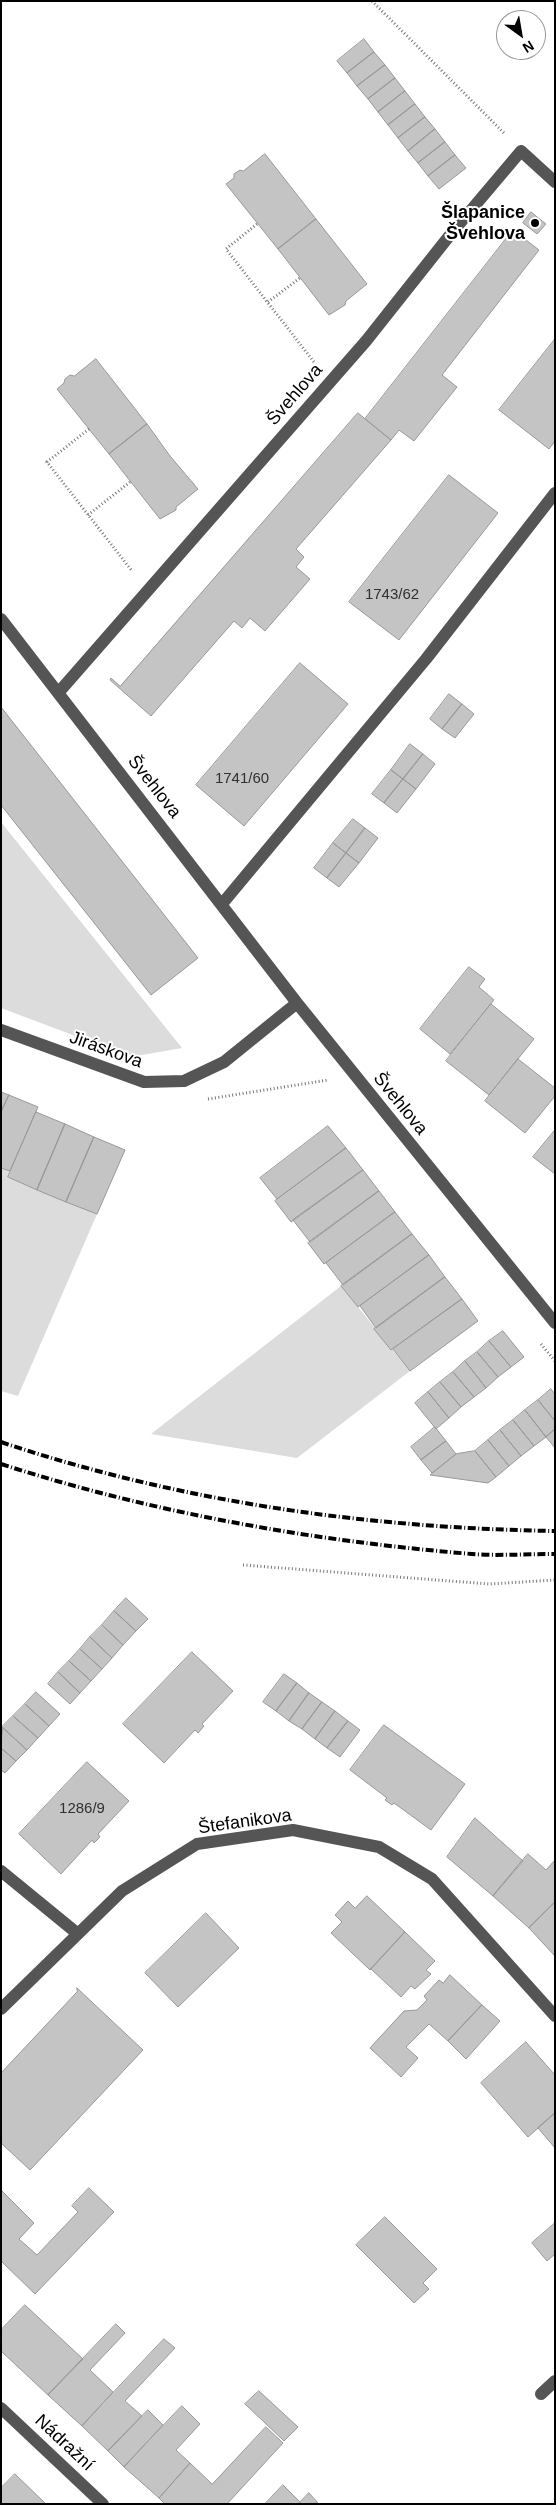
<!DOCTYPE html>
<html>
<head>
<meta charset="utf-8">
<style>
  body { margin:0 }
  #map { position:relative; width:556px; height:2505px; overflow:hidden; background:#fff; font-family:Helvetica,sans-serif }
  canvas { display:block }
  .frame { position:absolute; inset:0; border:2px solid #000; pointer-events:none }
  .north { position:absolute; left:496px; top:10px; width:50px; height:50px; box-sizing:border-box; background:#fff; border:1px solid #999; border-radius:50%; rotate:148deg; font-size:14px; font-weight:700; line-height:20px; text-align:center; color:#000 }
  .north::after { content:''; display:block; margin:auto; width:18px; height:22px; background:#000; clip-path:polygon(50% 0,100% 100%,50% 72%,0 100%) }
</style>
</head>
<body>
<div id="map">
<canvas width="556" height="2505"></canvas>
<div class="frame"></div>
<div class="north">N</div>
</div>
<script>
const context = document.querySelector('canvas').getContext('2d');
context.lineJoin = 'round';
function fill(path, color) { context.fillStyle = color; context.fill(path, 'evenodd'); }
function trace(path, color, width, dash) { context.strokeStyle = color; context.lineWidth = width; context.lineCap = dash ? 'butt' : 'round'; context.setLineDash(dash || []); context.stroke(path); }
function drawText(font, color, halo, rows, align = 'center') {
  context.font = font + ' Helvetica,sans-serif'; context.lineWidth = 4; context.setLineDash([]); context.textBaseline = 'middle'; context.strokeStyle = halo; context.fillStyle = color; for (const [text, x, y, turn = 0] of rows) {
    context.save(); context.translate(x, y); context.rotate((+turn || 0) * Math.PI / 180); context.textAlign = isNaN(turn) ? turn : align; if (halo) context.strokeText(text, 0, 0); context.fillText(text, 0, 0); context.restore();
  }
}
fill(new Path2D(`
  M 1,822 L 182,1048 L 131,1057 L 1,1008 Z
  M 1,1168 L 10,1171 L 9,1176 L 97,1214 L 18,1396 L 1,1391 Z
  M 341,1286 L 410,1371 L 297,1458 L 151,1434 Z`), '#dcdcdc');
const building = new Path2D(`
  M 364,39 L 374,52 L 347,73 L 337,61 Z
  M 374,52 L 385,65 L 357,86 L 347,73 Z
  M 385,65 L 395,78 L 368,99 L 357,86 Z
  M 395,78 L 405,91 L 378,112 L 368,99 Z
  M 405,91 L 415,104 L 388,125 L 378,112 Z
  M 415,104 L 425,117 L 398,138 L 388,125 Z
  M 425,117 L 435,129 L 408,151 L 398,138 Z
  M 435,129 L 445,142 L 418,163 L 408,151 Z
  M 445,142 L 455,155 L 428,176 L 418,163 Z
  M 265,154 L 316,219 L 278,249 L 226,184 L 234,178 L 234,174 L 240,170 L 243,171 Z
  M 455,155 L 466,168 L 439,189 L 428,176 Z
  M 531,212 L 546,224 L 537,234 L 523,223 Z
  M 316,219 L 367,284 L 346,301 L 345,305 L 329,315 L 278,249 Z
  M 513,230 L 539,250 L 442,375 L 457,387 L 414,441 L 399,430 L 391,440 L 365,419 Z
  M 555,339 L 555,441 L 549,449 L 499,410 Z
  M 96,359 L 147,424 L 109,454 L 57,389 L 64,383 L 65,379 L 70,375 L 74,376 Z
  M 358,413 L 391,440 L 296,549 L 304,557 L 296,567 L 310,579 L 265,631 L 250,618 L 242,628 L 234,621 L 151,716 L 110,680 L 111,678 L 120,686 Z
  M 147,424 L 170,456 L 198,489 L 176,507 L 176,510 L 160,519 L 109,454 Z
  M 449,475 L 498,513 L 399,640 L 349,602 Z
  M 300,663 L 348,704 L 244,826 L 196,785 Z
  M 449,694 L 462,704 L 442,729 L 430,719 Z
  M 462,704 L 474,714 L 455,738 L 442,729 Z
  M 1,707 L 198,958 L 151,995 L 1,805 Z
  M 410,744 L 423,754 L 403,779 L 391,770 Z
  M 423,754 L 435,764 L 416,789 L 403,779 Z
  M 391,770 L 403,779 L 384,803 L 372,794 Z
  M 403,779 L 416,789 L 397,813 L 384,803 Z
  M 353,819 L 365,828 L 346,853 L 333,843 Z
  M 365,828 L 378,838 L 359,863 L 346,853 Z
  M 333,843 L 346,853 L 327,878 L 314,868 Z
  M 346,853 L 359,863 L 339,887 L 327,878 Z
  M 469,967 L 485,979 L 479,987 L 494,1000 L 450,1054 L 420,1029 Z
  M 491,1004 L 534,1039 L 489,1095 L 446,1061 Z
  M 518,1059 L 555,1088 L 555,1096 L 525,1133 L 485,1101 Z
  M 1,1092 L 9,1095 L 1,1112 Z
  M 9,1095 L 38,1107 L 10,1171 L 1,1168 L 1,1112 Z
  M 36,1112 L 65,1124 L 37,1190 L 8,1177 Z
  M 65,1124 L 94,1137 L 66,1202 L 37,1190 Z
  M 328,1126 L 346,1148 L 277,1199 L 260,1178 Z
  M 555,1130 L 555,1174 L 533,1157 Z
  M 94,1137 L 125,1150 L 97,1214 L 66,1202 Z
  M 346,1148 L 363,1170 L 291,1222 L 275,1201 Z
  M 363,1170 L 379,1191 L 310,1242 L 293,1220 Z
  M 379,1191 L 395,1212 L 324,1264 L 308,1243 Z
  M 395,1212 L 412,1234 L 343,1285 L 326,1263 Z
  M 412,1234 L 429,1255 L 358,1307 L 341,1286 Z
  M 429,1255 L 445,1277 L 376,1328 L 360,1306 Z
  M 445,1277 L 462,1299 L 391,1350 L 374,1329 Z
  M 462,1299 L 478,1321 L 410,1371 L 393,1349 Z
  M 503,1331 L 524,1357 L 511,1367 L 489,1341 Z
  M 489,1341 L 511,1367 L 498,1377 L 477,1352 Z
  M 477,1352 L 498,1377 L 486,1388 L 465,1361 Z
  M 465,1361 L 486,1388 L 474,1397 L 453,1372 Z
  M 453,1372 L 474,1397 L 461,1407 L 440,1382 Z
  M 440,1382 L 461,1407 L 449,1418 L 428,1392 Z
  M 551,1389 L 555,1394 L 555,1421 L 538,1400 Z
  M 428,1392 L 449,1418 L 436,1429 L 415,1403 Z
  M 538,1400 L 555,1421 L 555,1429 L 546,1437 L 525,1410 Z
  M 525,1410 L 546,1437 L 534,1446 L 513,1420 Z
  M 513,1420 L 534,1446 L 521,1456 L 500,1430 Z
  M 435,1427 L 446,1441 L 421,1460 L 411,1447 Z
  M 555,1429 L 555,1448 L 546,1437 Z
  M 500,1430 L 521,1456 L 509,1466 L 488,1440 Z
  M 488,1440 L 509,1466 L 496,1477 L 475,1451 Z
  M 446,1441 L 456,1454 L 432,1473 L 421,1460 Z
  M 475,1451 L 496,1477 L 488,1483 L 430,1475 L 456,1454 Z
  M 126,1598 L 148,1619 L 136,1631 L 114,1611 Z
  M 114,1611 L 136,1631 L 123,1645 L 102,1625 Z
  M 102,1625 L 123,1645 L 112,1658 L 90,1637 Z
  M 90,1637 L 112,1658 L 102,1669 L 80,1649 Z
  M 80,1649 L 102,1669 L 91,1681 L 69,1661 Z
  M 192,1652 L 233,1691 L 202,1724 L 204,1726 L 198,1733 L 195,1730 L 164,1763 L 123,1724 Z
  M 69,1661 L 91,1681 L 80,1693 L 58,1672 Z
  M 58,1672 L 80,1693 L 70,1704 L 48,1684 Z
  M 284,1674 L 297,1683 L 276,1711 L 263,1702 Z
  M 297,1683 L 309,1693 L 289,1721 L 276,1711 Z
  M 36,1692 L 60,1714 L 49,1726 L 25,1704 Z
  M 309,1693 L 322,1702 L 302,1729 L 289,1721 Z
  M 322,1702 L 335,1711 L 315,1739 L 302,1729 Z
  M 25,1704 L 49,1726 L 38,1738 L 13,1716 Z
  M 335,1711 L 348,1721 L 327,1748 L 315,1739 Z
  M 13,1716 L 38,1738 L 27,1750 L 2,1727 Z
  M 348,1721 L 360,1730 L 340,1757 L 327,1748 Z
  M 384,1725 L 465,1784 L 431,1830 L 394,1803 L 392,1805 L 385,1800 L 387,1798 L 350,1770 Z
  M 3,1728 L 27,1750 L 16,1761 L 1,1748 Z
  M 1,1748 L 16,1761 L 5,1773 L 1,1770 Z
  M 87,1762 L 129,1801 L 98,1834 L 100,1837 L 94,1843 L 92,1840 L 61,1874 L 19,1834 Z
  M 475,1818 L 523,1861 L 493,1896 L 447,1857 Z
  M 528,1854 L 546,1870 L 555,1860 L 555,1902 L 529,1928 L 493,1896 Z
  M 367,1896 L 405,1932 L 370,1970 L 331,1933 L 342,1922 L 335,1915 L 348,1901 L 355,1908 Z
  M 555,1902 L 555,1954 L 554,1955 L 529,1928 Z
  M 206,1913 L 239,1948 L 178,2007 L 145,1973 Z
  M 405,1932 L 435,1961 L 426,1970 L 431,1974 L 415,1989 L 411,1986 L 401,1997 L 371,1969 Z
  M 450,1975 L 482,2005 L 448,2041 L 429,2024 L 406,2047 L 418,2058 L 401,2077 L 370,2048 L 404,2011 L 417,2010 L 427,2000 L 424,1996 L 439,1980 L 443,1983 Z
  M 77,1988 L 143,2050 L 30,2170 L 1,2143 L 1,2073 L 77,1992 Z
  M 482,2005 L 500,2021 L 466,2059 L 448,2041 Z
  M 526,2042 L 555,2075 L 555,2113 L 528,2137 L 481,2083 Z
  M 555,2113 L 555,2148 L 538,2128 Z
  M 89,2188 L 114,2212 L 35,2294 L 1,2261 L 1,2190 L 34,2223 L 19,2239 L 37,2255 L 78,2212 L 72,2206 Z
  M 385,2217 L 437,2269 L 423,2283 L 429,2289 L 414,2303 L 356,2245 Z
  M 555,2223 L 555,2254 L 547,2261 L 532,2243 Z
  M 25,2305 L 83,2359 L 48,2395 L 1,2351 L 1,2330 Z
  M 116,2324 L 125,2333 L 90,2370 L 113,2392 L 82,2426 L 48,2395 Z
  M 164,2339 L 175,2348 L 125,2401 L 142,2416 L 108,2451 L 82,2426 Z
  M 259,2391 L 298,2427 L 284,2441 L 245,2404 Z
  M 182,2406 L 200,2424 L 176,2450 L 190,2463 L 159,2498 L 124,2467 Z
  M 148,2410 L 163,2425 L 124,2467 L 108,2451 Z
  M 266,2427 L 283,2443 L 227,2504 L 165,2504 L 159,2498 L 190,2463 L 212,2484 Z
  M 15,2474 L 46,2504 L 1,2504 L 1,2488 Z
  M 283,2485 L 300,2502 L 299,2504 L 265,2504 Z
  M 309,2493 L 318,2503 L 299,2504 L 300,2502 Z`);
fill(building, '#c4c4c4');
trace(building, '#999', 1);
trace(new Path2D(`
  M 372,1 L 505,134
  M 257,224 L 226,249 L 314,362
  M 268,302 L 300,278
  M 89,429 L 47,462 L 132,571
  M 88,515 L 130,482
  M 208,1099 L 328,1080
  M 541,1344 L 555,1361
  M 243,1565 L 489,1584 L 555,1580`), '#777', 3, [1, 2.5]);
trace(new Path2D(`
  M 1,619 L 297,1003 L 555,1323
  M 59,692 L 366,341 L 450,235 L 521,151 L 555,182
  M 222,904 L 426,659 L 555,493
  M 1,1030 L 144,1082 L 184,1081 L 224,1062 L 297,1003
  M 1,1871 L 78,1934
  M 1,2009 L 122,1891 L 197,1844 L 293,1830 L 379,1847 L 432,1879 L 555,2016
  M 541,2394 L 555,2381
  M 1,2408 L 103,2504`), '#555', 12);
trace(new Path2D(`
  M 1,1442 C 180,1502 367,1528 555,1531
  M 1,1464 C 153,1513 313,1541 472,1554 C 499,1556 527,1554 555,1554`), '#000', 4, [8, 2.5, 1, 2.5]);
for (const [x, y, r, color] of [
  [535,223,5,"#000"]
]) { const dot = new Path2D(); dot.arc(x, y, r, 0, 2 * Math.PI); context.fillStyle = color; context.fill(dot); trace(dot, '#fff', 2); }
drawText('15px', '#313131', null, [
  ["1743/62",392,595],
  ["1741/60",242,779],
  ["1286/9",82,1809]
]);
drawText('bold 18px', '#000', '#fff', [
  ["Šlapanice",525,213],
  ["Švehlova",525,234]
], 'right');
drawText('18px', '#000', '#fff', [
  ["Švehlova",295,395,-49],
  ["Švehlova",154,787,52],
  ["Jiráskova",106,1050,20],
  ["Švehlova",400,1104,51],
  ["Štefanikova",245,1822,-8],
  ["Nádražní",64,2443,43]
]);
</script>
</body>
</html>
